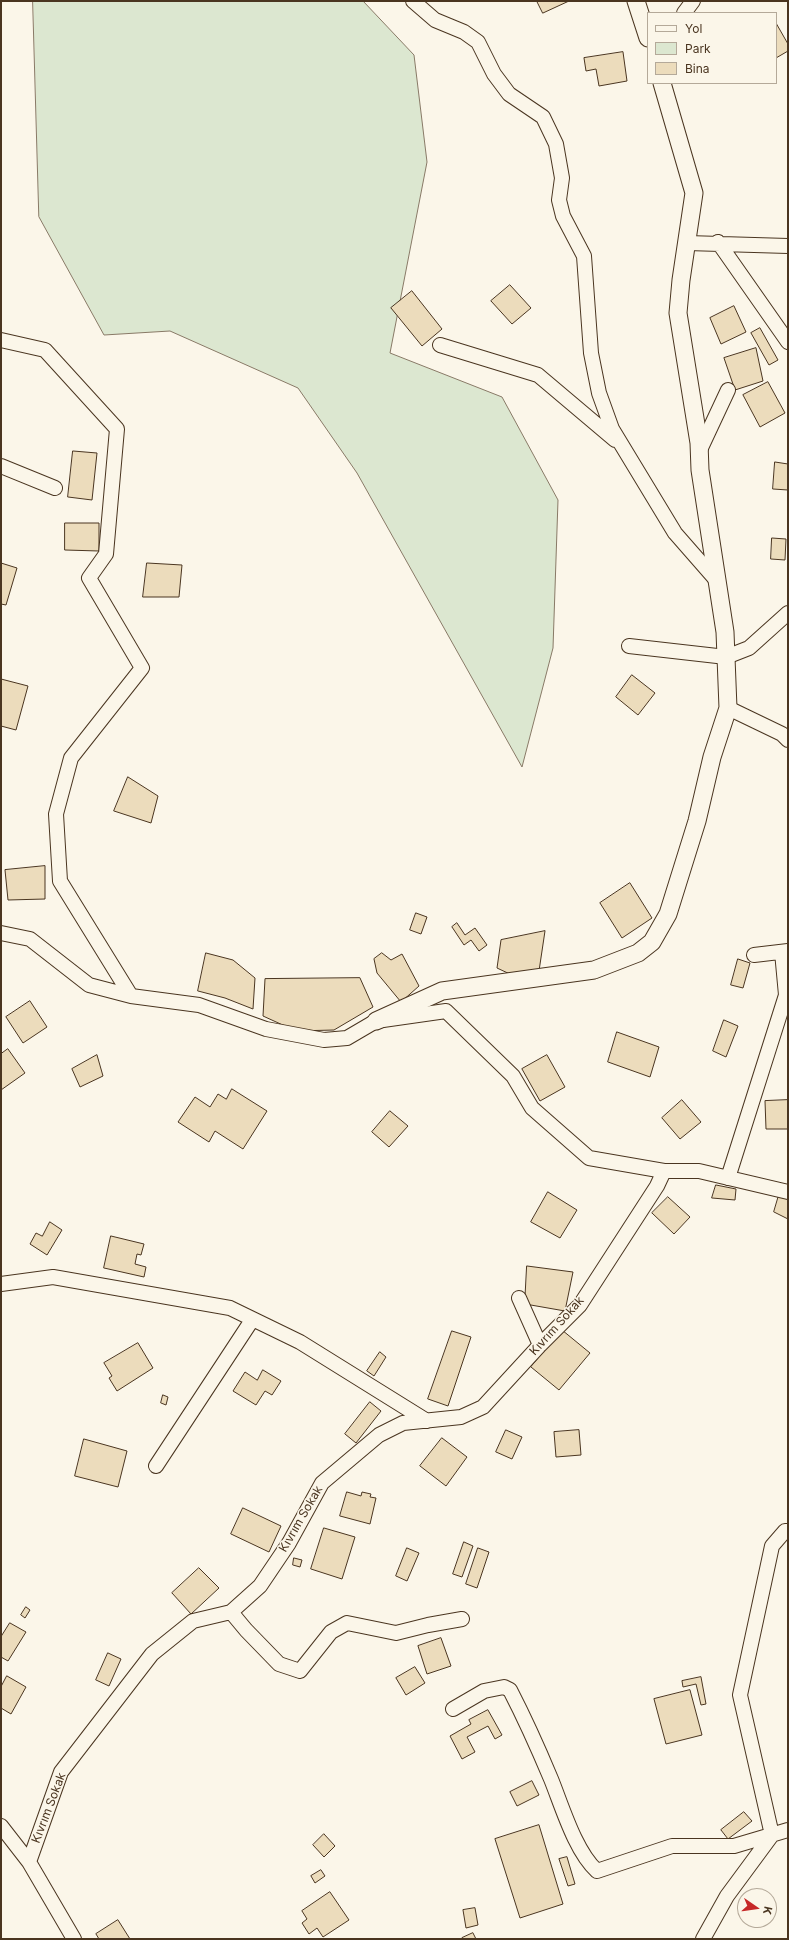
<!DOCTYPE html>
<html>
<head>
<meta charset="utf-8">
<style>
  body { margin:0 }
  #map { position:relative; width:789px; height:1940px; overflow:hidden; background:#fbf6e9; font-family:Inter,sans-serif }
  canvas { display:block }
  .frame { position:absolute; inset:0; border:2px solid #4a3520; pointer-events:none }
  .legend { position:absolute; left:647px; top:12px; width:130px; height:72px; box-sizing:border-box; background:#fbf6e9; border:1px solid #b4a999; margin:0; padding:5px 7px; list-style:none; font-size:12px; color:#4a3520 }
  .legend li { display:flex; align-items:center; gap:8px; height:20px }
  .legend b { width:20px; border:1px solid #b4a999 }
  .north { position:absolute; left:737px; top:1888px; width:40px; height:40px; box-sizing:border-box; background:#fbf6e9; border:1px solid #b4a999; border-radius:50%; rotate:103deg; font-size:11px; font-weight:700; line-height:16px; text-align:center; color:#4a3520 }
  .north::after { content:''; display:block; margin:auto; width:14px; height:18px; background:#c62828; clip-path:polygon(50% 0,100% 100%,50% 72%,0 100%) }
</style>
</head>
<body>
<div id="map">
<canvas width="789" height="1940"></canvas>
<div class="frame"></div>
<ul class="legend">
<li><b style="height:5px;background:#fbf6e9"></b>Yol</li>
<li><b style="height:11px;background:#dce7d0"></b>Park</li>
<li><b style="height:11px;background:#ecdcbc"></b>Bina</li>
</ul>
<div class="north">K</div>
</div>
<script>
const context = document.querySelector('canvas').getContext('2d');
context.lineJoin = 'round';
function fill(path, color) { context.fillStyle = color; context.fill(path, 'evenodd'); }
function trace(path, color, width, dash) { context.strokeStyle = color; context.lineWidth = width; context.lineCap = dash ? 'butt' : 'round'; context.setLineDash(dash || []); context.stroke(path); }
function drawText(font, color, halo, rows, align = 'center') {
  context.font = font + ' Inter,sans-serif'; context.lineWidth = 3; context.setLineDash([]); context.textBaseline = 'middle'; context.strokeStyle = halo; context.fillStyle = color; for (const [text, x, y, turn = 0] of rows) {
    context.save(); context.translate(x, y); context.rotate((+turn || 0) * Math.PI / 180); context.textAlign = isNaN(turn) ? turn : align; if (halo) context.strokeText(text, 0, 0); context.fillText(text, 0, 0); context.restore();
  }
}
const green = new Path2D(`
  M 33,1 L 363,1 L 414,55 L 427,162 L 390,353 L 502,397 L 558,500 L 553,648 L 522,767 L 357,473 L 298,388 L 170,331 L 104,335 L 39,217 Z`);
fill(green, '#dce7d0');
trace(green, '#887966', 1);
const building = new Path2D(`
  M 537,1 L 569,1 L 543,13 Z
  M 776,23 L 788,44 L 788,51 L 776,58 Z
  M 623,52 L 627,81 L 599,86 L 596,69 L 586,71 L 584,58 Z
  M 510,285 L 531,308 L 512,324 L 491,301 Z
  M 412,291 L 442,329 L 422,346 L 391,308 Z
  M 734,306 L 746,332 L 721,344 L 710,318 Z
  M 760,328 L 778,360 L 769,365 L 751,333 Z
  M 756,348 L 763,381 L 735,390 L 724,358 Z
  M 768,382 L 785,413 L 760,427 L 743,395 Z
  M 73,451 L 97,453 L 92,500 L 68,497 Z
  M 775,462 L 788,464 L 788,490 L 773,489 Z
  M 65,523 L 99,523 L 99,551 L 65,550 Z
  M 772,538 L 786,539 L 785,560 L 771,559 Z
  M 1,563 L 17,568 L 6,605 L 1,604 Z
  M 147,563 L 182,565 L 179,597 L 143,597 Z
  M 632,675 L 655,693 L 638,715 L 616,697 Z
  M 1,679 L 28,686 L 16,730 L 1,726 Z
  M 128,777 L 158,796 L 151,823 L 114,811 Z
  M 45,866 L 45,899 L 8,900 L 5,870 Z
  M 630,883 L 652,918 L 622,938 L 600,903 Z
  M 416,913 L 427,917 L 421,934 L 410,930 Z
  M 457,923 L 465,935 L 475,928 L 487,945 L 479,951 L 471,940 L 464,945 L 452,927 Z
  M 545,931 L 539,971 L 512,975 L 497,968 L 501,940 Z
  M 206,953 L 233,960 L 255,978 L 253,1009 L 225,998 L 198,991 Z
  M 382,953 L 391,960 L 402,954 L 419,986 L 401,1002 L 377,973 L 374,959 Z
  M 738,959 L 750,963 L 743,988 L 731,985 Z
  M 360,978 L 373,1007 L 334,1030 L 296,1031 L 263,1016 L 265,979 Z
  M 30,1001 L 47,1027 L 23,1043 L 6,1017 Z
  M 724,1020 L 738,1026 L 726,1057 L 713,1051 Z
  M 617,1032 L 659,1047 L 650,1077 L 608,1062 Z
  M 8,1049 L 25,1073 L 1,1090 L 1,1054 Z
  M 97,1055 L 103,1076 L 80,1087 L 72,1069 Z
  M 547,1055 L 565,1087 L 540,1101 L 522,1069 Z
  M 232,1089 L 267,1111 L 243,1149 L 215,1131 L 209,1142 L 178,1122 L 195,1097 L 210,1107 L 218,1094 L 226,1099 Z
  M 682,1100 L 701,1122 L 680,1139 L 662,1118 Z
  M 788,1100 L 788,1129 L 766,1129 L 765,1101 Z
  M 390,1111 L 408,1126 L 389,1147 L 372,1132 Z
  M 716,1185 L 736,1189 L 735,1200 L 712,1198 Z
  M 548,1192 L 577,1210 L 560,1238 L 531,1222 Z
  M 779,1195 L 788,1198 L 788,1219 L 774,1212 Z
  M 668,1197 L 690,1217 L 674,1234 L 652,1213 Z
  M 50,1222 L 62,1230 L 47,1255 L 30,1244 L 36,1233 L 42,1236 Z
  M 111,1236 L 144,1244 L 141,1255 L 137,1254 L 135,1264 L 146,1267 L 144,1277 L 104,1268 Z
  M 527,1266 L 573,1272 L 565,1311 L 525,1304 Z
  M 562,1330 L 590,1353 L 559,1390 L 531,1367 Z
  M 452,1331 L 471,1337 L 448,1406 L 428,1399 Z
  M 138,1343 L 153,1368 L 117,1391 L 109,1378 L 112,1376 L 104,1363 Z
  M 380,1352 L 386,1357 L 374,1376 L 367,1371 Z
  M 263,1370 L 281,1381 L 272,1395 L 265,1391 L 256,1405 L 233,1391 L 245,1372 L 257,1380 Z
  M 163,1395 L 168,1397 L 166,1405 L 161,1403 Z
  M 370,1402 L 381,1411 L 356,1443 L 345,1434 Z
  M 506,1430 L 522,1437 L 512,1459 L 496,1452 Z
  M 579,1430 L 581,1455 L 556,1457 L 554,1432 Z
  M 442,1438 L 467,1457 L 446,1486 L 420,1466 Z
  M 84,1439 L 127,1451 L 118,1487 L 75,1476 Z
  M 347,1492 L 361,1496 L 362,1492 L 371,1494 L 370,1497 L 376,1498 L 370,1524 L 340,1516 Z
  M 243,1508 L 281,1526 L 269,1552 L 231,1534 Z
  M 324,1528 L 355,1537 L 342,1579 L 311,1569 Z
  M 464,1542 L 473,1546 L 462,1577 L 453,1574 Z
  M 407,1548 L 419,1553 L 407,1581 L 396,1576 Z
  M 478,1548 L 489,1552 L 477,1588 L 466,1584 Z
  M 294,1558 L 302,1560 L 300,1567 L 293,1565 Z
  M 199,1568 L 219,1588 L 191,1614 L 172,1593 Z
  M 26,1607 L 30,1610 L 25,1618 L 21,1615 Z
  M 10,1623 L 26,1632 L 8,1661 L 1,1657 L 1,1637 Z
  M 441,1638 L 451,1666 L 427,1674 L 418,1646 Z
  M 108,1653 L 121,1659 L 109,1686 L 96,1680 Z
  M 415,1667 L 425,1683 L 406,1695 L 396,1678 Z
  M 7,1676 L 26,1687 L 11,1714 L 1,1708 L 1,1687 Z
  M 701,1677 L 706,1704 L 701,1705 L 696,1684 L 683,1687 L 682,1681 Z
  M 690,1690 L 702,1735 L 666,1744 L 654,1699 Z
  M 488,1710 L 502,1735 L 495,1739 L 488,1726 L 467,1737 L 475,1752 L 462,1759 L 450,1736 L 471,1724 L 469,1720 Z
  M 532,1781 L 539,1795 L 517,1806 L 510,1792 Z
  M 744,1812 L 752,1821 L 728,1839 L 721,1830 Z
  M 539,1825 L 563,1904 L 520,1918 L 495,1839 Z
  M 324,1834 L 335,1846 L 324,1857 L 313,1845 Z
  M 567,1857 L 575,1884 L 568,1886 L 559,1859 Z
  M 321,1870 L 325,1876 L 315,1883 L 311,1876 Z
  M 330,1892 L 349,1920 L 323,1937 L 317,1928 L 309,1934 L 302,1923 L 307,1919 L 302,1911 Z
  M 475,1908 L 478,1925 L 466,1928 L 463,1910 Z
  M 118,1920 L 130,1939 L 99,1939 L 96,1934 Z
  M 473,1933 L 476,1939 L 462,1939 L 462,1938 Z`);
fill(building, '#ecdcbc');
trace(building, '#4a3520', 1);
const minor = new Path2D(`
  M 413,1 L 435,20 L 464,32 L 478,42 L 494,74 L 509,94 L 543,117 L 556,144 L 562,178 L 559,200 L 563,216 L 584,256 L 591,353 L 599,393 L 612,429 L 675,533 L 717,581
  M 684,13 L 693,1
  M 718,242 L 788,342
  M 687,243 L 788,246
  M 1,340 L 45,350 L 117,429 L 106,554 L 89,578 L 142,668 L 71,758 L 56,814 L 60,881 L 131,996
  M 440,345 L 538,375 L 615,440
  M 699,452 L 728,390
  M 1,466 L 55,488
  M 629,646 L 726,657 L 749,648 L 788,613
  M 728,708 L 782,734 L 788,740
  M 1,933 L 30,939 L 89,985 L 131,996 L 199,1005 L 266,1029 L 324,1040 L 347,1038 L 376,1021 L 446,1011 L 513,1076 L 532,1108 L 589,1158 L 664,1171 L 699,1171 L 788,1192
  M 754,955 L 788,951
  M 728,1178 L 786,995 L 782,952
  M 1,1284 L 53,1277 L 230,1308 L 300,1342 L 427,1421
  M 519,1298 L 540,1345
  M 156,1466 L 252,1320
  M 231,1612 L 246,1630 L 279,1664 L 300,1671 L 331,1632 L 347,1623 L 396,1633 L 428,1625 L 462,1619
  M 453,1709 L 484,1691 L 504,1687 L 510,1690 C 525,1719 538,1748 551,1779 C 562,1806 575,1851 597,1871 L 672,1846 L 734,1846 L 788,1830
  M 1,1826 L 29,1862 L 74,1939
  M 29,1862 L 61,1772 L 152,1654 L 193,1621 L 231,1612 L 260,1586 L 289,1543 L 322,1483 L 379,1435 L 403,1423 L 461,1417 L 483,1407 L 540,1345 L 580,1305 L 657,1186 L 664,1171
  M 703,1939 L 727,1896 L 772,1835 L 740,1695 L 772,1546 L 785,1531 L 788,1531`);
const tertiary = new Path2D(`
  M 636,1 L 648,38
  M 376,1021 L 442,991 L 594,970 L 638,953 L 652,942 L 668,914 L 697,821 L 712,757 L 728,708 L 725,632 L 700,470 L 699,443 L 678,313 L 681,280 L 694,193 L 662,83`);
trace(minor, '#4a3520', 16);
trace(tertiary, '#4a3520', 19);
trace(minor, '#fbf6e9', 14);
trace(tertiary, '#fbf6e9', 17);
drawText('12px', '#4a3520', '#fbf6e9', [
  ["Kıvrım Sokak",557,1326,-48],
  ["Kıvrım Sokak",301,1519,-60],
  ["Kıvrım Sokak",49,1808,-69]
]);
</script>
</body>
</html>
